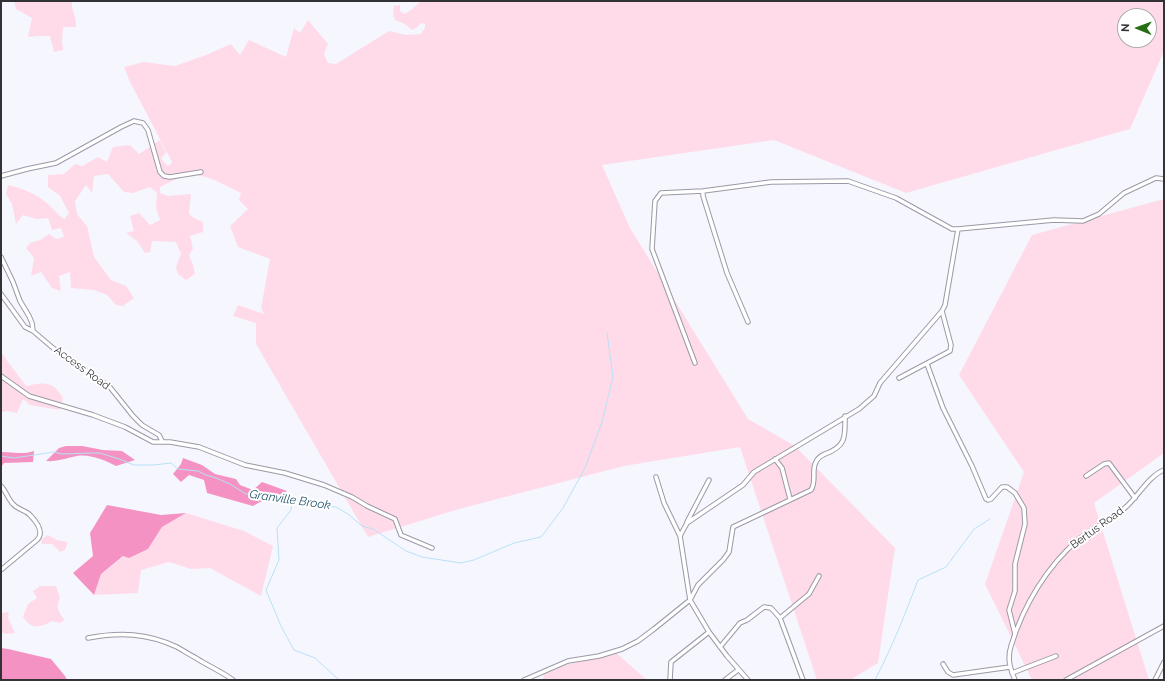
<!DOCTYPE html>
<html>
<head>
<meta charset="utf-8">
<style>
  body { margin:0 }
  #map { position:relative; width:1165px; height:681px; overflow:hidden; background:#f6f6fe; font-family:Raleway,sans-serif }
  canvas { display:block }
  .frame { position:absolute; inset:0; border:2px solid #333237; pointer-events:none }
  .north { position:absolute; left:1117px; top:8px; width:40px; height:40px; box-sizing:border-box; background:#fff; border:1px solid #adadaf; border-radius:50%; rotate:271deg; font-size:11px; font-weight:700; line-height:16px; text-align:center; color:#333237 }
  .north::after { content:''; display:block; margin:auto; width:14px; height:18px; background:#246f12; clip-path:polygon(50% 0,100% 100%,50% 72%,0 100%) }
</style>
</head>
<body>
<div id="map">
<canvas width="1165" height="681"></canvas>
<div class="frame"></div>
<div class="north">N</div>
</div>
<script>
const context = document.querySelector('canvas').getContext('2d');
context.lineJoin = 'round';
function fill(path, color) { context.fillStyle = color; context.fill(path, 'evenodd'); }
function trace(path, color, width, dash) { context.strokeStyle = color; context.lineWidth = width; context.lineCap = dash ? 'butt' : 'round'; context.setLineDash(dash || []); context.stroke(path); }
function drawText(font, color, halo, rows, align = 'center') {
  context.font = font + ' Raleway,sans-serif'; context.lineWidth = 4; context.setLineDash([]); context.textBaseline = 'middle'; context.strokeStyle = halo; context.fillStyle = color; for (const [text, x, y, turn = 0] of rows) {
    context.save(); context.translate(x, y); context.rotate((+turn || 0) * Math.PI / 180); context.textAlign = isNaN(turn) ? turn : align; if (halo) context.strokeText(text, 0, 0); context.fillText(text, 0, 0); context.restore();
  }
}
fill(new Path2D(`
  M 14,1 L 72,1 C 71,12 77,15 76,27 L 63,27 L 62,42 L 63,50 L 54,52 L 50,36 L 39,36 L 28,37 L 32,18 L 16,9 Z
  M 421,1 L 1164,1 L 1164,51 L 1130,129 L 906,193 L 774,140 L 602,165 L 630,228 L 748,419 L 795,446 L 895,548 L 878,663 L 850,680 L 817,680 L 740,447 L 624,466 L 459,509 L 368,537 L 256,344 L 256,323 L 233,316 L 238,305 L 264,314 L 261,308 L 270,259 L 238,247 L 230,226 L 248,209 L 239,200 L 241,193 C 226,186 209,175 192,175 C 181,176 170,182 160,187 L 160,193 L 168,196 L 191,194 L 189,213 L 192,217 L 203,222 L 203,232 L 190,236 L 193,249 L 189,255 L 193,265 L 195,274 L 186,280 L 178,274 L 176,267 L 181,254 L 176,242 L 152,241 L 150,252 L 145,253 L 137,241 L 126,233 L 134,231 L 130,216 L 139,213 L 150,225 L 160,220 L 156,208 L 157,193 L 150,187 L 133,193 L 124,192 L 108,174 L 94,176 L 92,193 L 86,185 L 75,201 L 77,214 L 87,226 L 94,257 L 111,280 L 126,286 L 134,298 L 123,306 L 116,305 L 107,295 L 94,290 L 71,288 L 70,272 L 59,276 L 61,291 L 52,288 L 41,272 L 31,276 L 34,258 L 26,248 L 30,243 L 40,240 L 49,234 L 56,239 L 64,237 L 61,228 L 52,230 L 48,218 L 36,219 L 23,215 L 16,224 L 12,204 L 6,194 L 8,185 C 22,188 37,194 48,204 C 54,209 58,215 64,219 L 69,213 L 60,196 L 48,187 L 48,175 L 64,174 L 75,164 L 82,166 L 98,157 L 107,162 L 113,147 L 130,145 L 139,154 L 160,140 L 166,152 L 161,159 L 168,166 L 172,163 L 171,160 L 130,82 L 124,67 L 144,62 L 175,66 L 206,55 L 231,44 L 240,55 L 249,40 L 286,57 L 294,28 L 300,33 L 308,20 L 328,44 L 324,54 L 328,63 L 336,64 L 389,31 L 406,35 L 421,34 L 425,28 L 425,24 L 421,23 L 416,28 L 412,30 L 405,24 L 395,20 L 393,14 L 394,6 L 400,5 L 400,11 L 405,14 L 412,9 ZM 1125,16 L 1149,16 L 1149,40 L 1125,40 Z
  M 1164,199 L 1164,453 L 1094,503 L 1149,680 L 1032,680 L 985,584 L 1024,472 L 959,375 L 1032,235 Z
  M 1,354 L 3,355 L 26,386 C 44,382 53,381 63,398 L 60,410 L 30,405 L 23,399 L 17,413 L 8,411 L 3,412 L 1,411 Z
  M 186,513 L 244,531 L 273,546 L 261,596 L 210,568 L 191,569 L 169,562 L 141,570 L 138,593 L 94,595 L 101,574 L 124,556 L 148,549 L 162,527 Z
  M 48,535 L 57,540 L 68,542 L 65,550 L 60,552 L 52,544 L 42,544 L 41,540 Z
  M 40,586 L 56,586 L 60,598 C 55,607 59,613 65,620 L 60,623 L 52,621 C 40,628 32,630 23,617 L 28,604 L 37,598 L 33,591 Z
  M 9,612 L 8,618 L 15,633 L 6,634 L 1,632 L 1,613 Z
  M 615,652 L 647,680 L 543,680 L 544,671 Z`), '#ffdbea');
fill(new Path2D(`
  M 66,446 L 82,446 L 103,450 L 122,451 L 135,460 L 116,466 C 104,460 90,454 77,456 C 66,458 57,462 46,461 L 59,448 Z
  M 34,451 L 33,462 L 4,463 L 1,467 L 1,452 C 14,452 22,455 34,451 Z
  M 183,458 L 202,465 L 215,474 L 236,479 L 240,485 L 253,490 L 262,482 L 287,491 L 276,499 L 260,502 L 253,506 L 207,493 L 204,480 L 189,475 L 181,482 L 173,474 L 181,464 Z
  M 107,505 L 161,515 L 186,513 L 162,527 L 148,549 L 129,558 L 123,556 L 101,574 L 94,595 L 73,573 L 93,556 L 90,533 Z
  M 1,648 L 8,649 L 51,659 L 65,676 L 67,680 L 1,680 Z`), '#f493c3');
trace(new Path2D(`
  M 1,456 L 14,458 L 54,452 L 62,454 L 92,453 L 100,453 L 119,459 L 134,465 L 153,465 L 171,463 L 178,469 L 198,471 L 206,475 L 216,478 L 230,484 L 246,494 L 274,495 L 293,501 L 305,500 L 316,502 L 326,506 L 336,507 L 348,514 L 362,526 L 373,529 L 406,551 L 422,557 L 461,563 L 474,560 L 514,543 L 541,537 L 563,508 L 585,468 L 602,422 L 613,377 L 607,333
  M 292,502 L 291,510 L 277,528 L 279,560 L 266,590 L 281,626 L 294,650 L 315,658 L 339,680
  M 875,680 C 892,647 905,615 918,580 L 946,567 L 974,529 L 990,519`), '#b8e1f6', 1);
const minor = new Path2D(`
  M 1,176 L 27,169 L 56,163 L 121,127 L 134,121 L 143,123 L 148,130 L 160,172 L 164,176 L 170,177 L 201,172
  M 703,191 L 703,196 L 727,273 L 748,322
  M 1,257 L 13,282 L 20,301 L 29,316 L 32,323 L 33,331 L 53,348 L 109,386 L 133,416 L 142,425 L 159,435 L 162,441
  M 1,294 L 25,327 L 33,331
  M 695,363 L 652,249 L 655,201 L 661,193 L 703,191 L 771,182 L 848,181 L 896,198 L 952,229 L 958,229 L 1054,220 L 1083,221 L 1099,214 L 1124,193 L 1156,178 L 1164,179
  M 927,364 L 943,408 L 972,466 L 986,499 L 988,500 L 991,499 L 1002,487 L 1007,487 L 1015,493 L 1024,508 L 1025,524 L 1015,564 L 1015,591 L 1009,610 L 1015,634
  M 1,376 L 29,396 L 93,415 L 125,427 L 153,442 L 170,442 L 199,447 L 245,465 L 285,473 L 324,485 L 352,497 L 367,506 L 395,519 L 401,535 L 432,548
  M 899,378 L 950,351 L 951,345 L 942,311
  M 775,459 L 782,468 L 790,499
  M 1086,476 L 1104,464 L 1109,463 L 1135,498
  M 656,477 L 664,503 L 680,536
  M 1,486 C 6,491 8,499 13,504 C 17,509 24,510 29,514 C 36,521 45,532 37,540 L 1,570
  M 687,522 L 709,480
  M 780,618 L 809,594 L 819,576
  M 88,638 C 120,632 147,633 177,647 C 184,651 190,655 196,658 C 208,666 221,671 233,680
  M 720,647 L 740,623 L 747,620 L 764,607 L 771,608 L 780,618 L 803,680
  M 943,664 L 948,672 L 953,675 L 1010,667
  M 1012,673 L 1056,656
  M 524,680 L 568,661 L 599,656 L 622,649 L 638,641 L 654,629 L 690,600 L 698,585 L 723,560 L 729,552 L 733,527 L 811,490 C 817,481 811,470 816,462 C 818,457 821,456 825,454 C 847,446 845,436 845,416
  M 670,680 L 671,662 L 709,632
  M 725,680 L 738,670
  M 748,680 L 727,656 L 709,632 L 690,600 L 680,536 L 687,523 L 743,485 L 754,472 L 859,409 L 874,396 L 880,383 L 942,311 L 945,305 L 958,229
  M 1015,680 C 1010,668 1007,659 1011,646 C 1023,606 1047,566 1079,539 C 1094,527 1113,520 1127,506 C 1138,496 1150,475 1164,470
  M 1066,680 L 1164,626
  M 1155,680 L 1164,662`);
trace(minor, '#9b99a6', 5.5);
trace(minor, '#fff', 3.5);
drawText('11px', '#333237', '#fff', [
  ["Access Road",82,368,36],
  ["Bertus Road",1097,528,-36]
]);
drawText('italic 12px', '#295a70', '#fff', [
  ["Granville Brook",290,500,8]
]);
</script>
</body>
</html>
